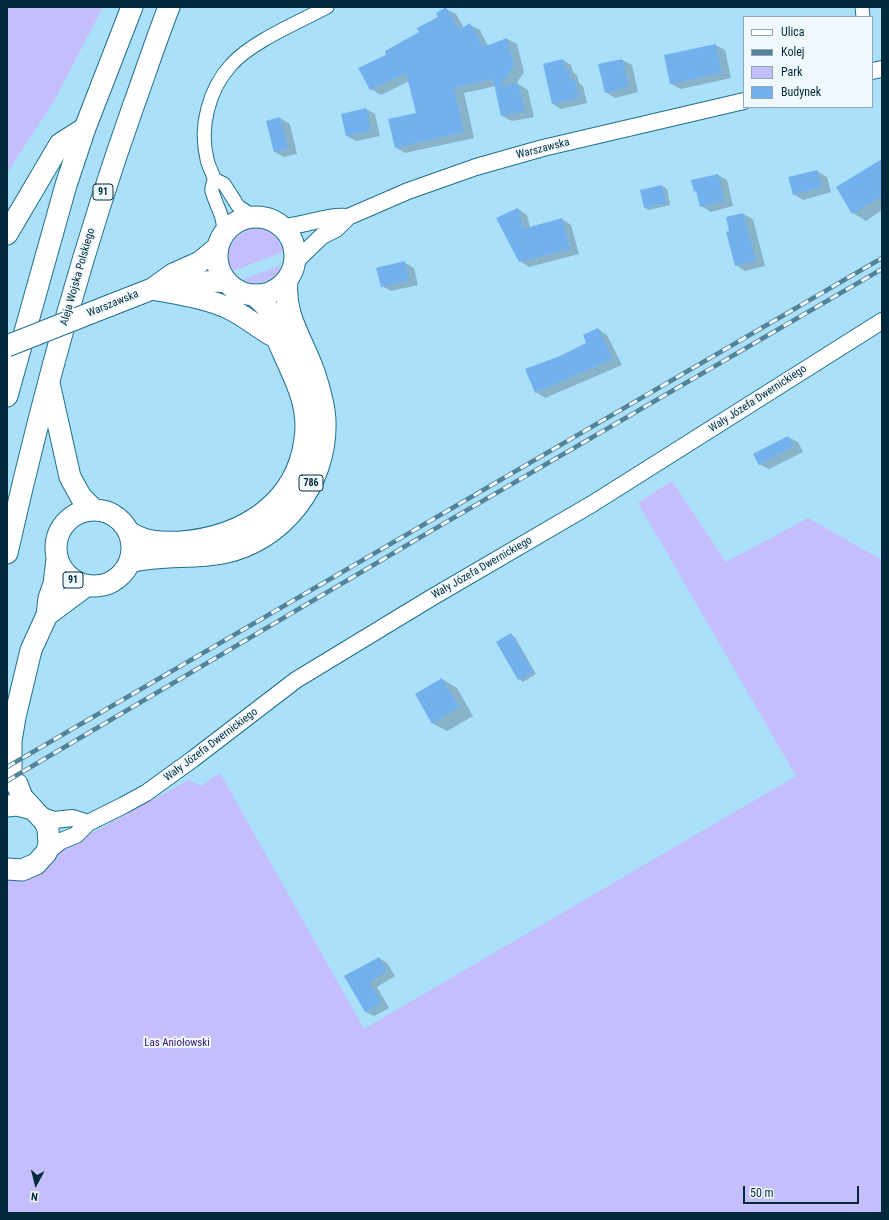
<!DOCTYPE html>
<html>
<head>
<meta charset="utf-8">
<style>
  body { margin:0 }
  #map { position:relative; width:889px; height:1220px; overflow:hidden; background:#aae0fa; font-family:"Roboto Condensed",sans-serif }
  canvas { display:block }
  .frame { position:absolute; inset:0; border:8px solid #002a3b; pointer-events:none }
  .legend { position:absolute; left:743px; top:16px; width:130px; height:92px; box-sizing:border-box; background:#f0f9fe; border:1px solid #90a6b0; margin:0; padding:5px 7px; list-style:none; font-size:12px; color:#002a3b }
  .legend li { display:flex; align-items:center; gap:8px; height:20px }
  .legend b { width:20px; border:1px solid #90a6b0 }
  .north { position:absolute; left:16px; top:1164px; width:40px; height:40px; -webkit-text-stroke:3px #f0f9fe; paint-order:stroke; rotate:187deg; font-size:11px; font-weight:700; line-height:16px; text-align:center; color:#002a3b }
  .north::after { content:''; display:block; margin:auto; width:14px; height:18px; background:#002a3b; clip-path:polygon(50% 0,100% 100%,50% 72%,0 100%) }
  .scale { position:absolute; left:743px; top:1186px; width:116px; height:18px; box-sizing:border-box; border:2px solid #002a3b; border-top:0; padding-left:5px; font-size:12px; line-height:14px; white-space:nowrap; color:#002a3b; -webkit-text-stroke:3px #f0f9fe; paint-order:stroke }
</style>
</head>
<body>
<div id="map">
<canvas width="889" height="1220"></canvas>
<div class="frame"></div>
<ul class="legend">
<li><b style="height:5px;background:#fff"></b>Ulica</li>
<li><b style="height:5px;background:#538398"></b>Kolej</li>
<li><b style="height:11px;background:#c4befc"></b>Park</li>
<li><b style="height:11px;background:#73b1ee"></b>Budynek</li>
</ul>
<div class="north">N</div>
<div class="scale">50 m</div>
</div>
<script>
const context = document.querySelector('canvas').getContext('2d');
context.lineJoin = 'round';
function fill(path, color) { context.fillStyle = color; context.fill(path, 'evenodd'); }
function trace(path, color, width, dash) { context.strokeStyle = color; context.lineWidth = width; context.lineCap = dash ? 'butt' : 'round'; context.setLineDash(dash || []); context.stroke(path); }
function drawText(font, color, halo, rows, align = 'center') {
  context.font = font + ' "Roboto Condensed",sans-serif'; context.lineWidth = 4; context.setLineDash([]); context.textBaseline = 'middle'; context.strokeStyle = halo; context.fillStyle = color; for (const [text, x, y, turn = 0] of rows) {
    context.save(); context.translate(x, y); context.rotate((+turn || 0) * Math.PI / 180); context.textAlign = isNaN(turn) ? turn : align; if (halo) context.strokeText(text, 0, 0); context.fillText(text, 0, 0); context.restore();
  }
}
fill(new Path2D(`
  M 7,7 L 103,7 L 54,101 L 7,173 Z
  M 253,228 C 269,229 279,235 283,252 L 233,271 C 223,251 232,234 253,228 Z
  M 282,265 C 276,282 258,286 242,280 Z
  M 672,481 L 726,562 L 808,518 L 882,560 L 882,1213 L 7,1213 L 7,879 L 189,780 L 201,786 L 220,773 L 364,1029 L 796,776 L 638,503 Z`), '#c4befc');
fill(new Path2D(`
  M 446,9 L 456,14 L 464,28 L 470,25 L 480,30 L 488,46 L 507,39 L 517,44 L 524,72 L 516,84 L 518,84 L 528,90 L 534,117 L 512,121 L 502,116 L 496,86 L 464,93 L 474,138 L 405,153 L 395,147 L 418,114 L 409,81 L 381,95 L 371,89 L 387,55 L 420,33 L 439,17 Z
  M 715,45 L 725,50 L 731,78 L 681,89 L 671,84 L 665,56 Z
  M 563,60 L 571,65 L 573,72 L 577,75 L 579,83 L 583,86 L 587,103 L 561,109 L 553,104 Z
  M 622,60 L 632,65 L 638,92 L 615,98 L 606,92 Z
  M 366,109 L 375,114 L 380,136 L 356,141 L 347,136 Z
  M 280,118 L 290,124 L 297,154 L 284,157 L 275,152 Z
  M 882,160 L 882,210 L 866,221 L 853,213 Z
  M 817,171 L 827,177 L 831,192 L 803,200 L 793,194 Z
  M 718,175 L 727,180 L 733,206 L 711,212 L 701,206 L 698,193 L 695,191 Z
  M 662,186 L 667,189 L 670,205 L 649,210 L 645,208 Z
  M 518,209 L 527,215 L 530,228 L 562,219 L 571,225 L 579,254 L 529,267 L 520,261 Z
  M 743,214 L 753,219 L 765,266 L 745,271 L 736,265 L 730,231 Z
  M 405,263 L 414,268 L 418,285 L 391,291 L 382,286 Z
  M 598,329 L 607,335 L 622,365 L 545,398 L 536,392 L 588,344 Z
  M 788,437 L 798,442 L 803,452 L 769,469 L 759,464 L 755,455 Z
  M 511,635 L 515,637 L 536,674 L 523,682 L 519,679 Z
  M 442,679 L 457,688 L 473,716 L 447,731 L 432,723 Z
  M 379,958 L 387,963 L 395,976 L 377,987 L 389,1008 L 374,1016 L 366,1012 L 345,976 Z`), '#0003');
fill(new Path2D(`
  M 446,7 L 459,30 L 470,23 L 483,47 L 507,38 L 514,66 L 500,87 L 518,83 L 525,111 L 501,116 L 493,79 L 454,88 L 464,132 L 395,148 L 388,119 L 416,113 L 406,73 L 370,90 L 358,68 L 386,55 L 385,51 L 419,32 L 417,28 L 438,17 L 436,13 Z
  M 716,44 L 722,73 L 670,84 L 664,55 Z
  M 563,59 L 565,70 L 569,69 L 571,81 L 575,80 L 579,98 L 552,104 L 543,64 Z
  M 622,59 L 629,87 L 605,93 L 598,64 Z
  M 366,108 L 371,131 L 346,136 L 341,114 Z
  M 280,117 L 288,149 L 274,152 L 266,121 Z
  M 882,159 L 882,196 L 852,214 L 836,187 Z
  M 817,170 L 822,187 L 793,195 L 788,177 Z
  M 718,174 L 724,201 L 700,207 L 696,191 L 694,192 L 691,180 Z
  M 662,185 L 666,203 L 644,208 L 640,190 Z
  M 518,208 L 523,229 L 562,218 L 570,249 L 519,262 L 496,218 Z
  M 743,213 L 756,261 L 735,266 L 726,232 L 729,231 L 726,217 Z
  M 405,261 L 409,280 L 381,287 L 376,268 Z
  M 598,328 L 613,359 L 535,393 L 525,369 L 560,356 L 586,343 L 583,335 Z
  M 788,436 L 794,446 L 759,465 L 753,454 Z
  M 511,633 L 533,672 L 518,680 L 496,642 Z
  M 442,678 L 459,707 L 432,724 L 415,694 Z
  M 379,957 L 387,971 L 369,982 L 382,1003 L 365,1012 L 344,976 Z`), '#73b1ee');
const minor = new Path2D(`
  M 862,7 L 863,17
  M 214,179 L 224,184 L 238,206 L 254,217
  M 224,235 C 224,214 217,209 212,191 C 211,187 214,183 214,179 C 213,173 208,166 207,159 C 199,127 209,89 231,65 C 251,42 299,22 327,7`);
const tertiary = new Path2D(`
  M 872,71 L 882,69
  M 282,227 C 305,226 325,215 348,217
  M 295,262 L 322,236 L 336,229 L 348,217 L 408,191 L 476,167 L 543,148 L 744,101
  M 40,815 L 54,820 L 73,818 L 88,823
  M 46,853 L 61,841 L 76,835 L 88,823 L 124,805 L 146,793 L 193,759 L 296,680 L 431,598 L 592,504 L 882,321`);
const primary = new Path2D(`
  M217 256a39 39 0 1 1 78 0a39 39 0 1 1-78 0Z
  M 7,234 L 60,144 L 85,128
  M 152,289 C 175,293 212,299 232,310 C 248,318 261,330 277,338
  M 171,292 C 189,285 207,279 227,282
  M 111,305 L 152,289 L 173,274 L 200,262 L 218,247
  M 49,383 L 70,477 L 81,497 L 94,510
  M 7,396 L 66,185 L 85,128 L 132,7
  M56 548a38 38 0 1 1 76 0a38 38 0 1 1-76 0Z
  M 129,532 C 145,543 163,543 181,542 C 242,537 297,504 305,439 C 310,406 295,379 282,350 C 280,345 277,340 277,336 C 276,330 277,323 274,318 C 270,308 262,302 254,295
  M 7,553 C 41,402 81,253 133,107 C 145,74 156,40 169,7
  M 130,562 C 161,554 192,559 223,553 C 283,541 327,483 325,422 C 325,407 320,392 316,378 C 306,344 283,318 287,281
  M 47,615 L 86,586
  M 11,781 L 11,741 L 15,717 L 31,650 L 47,615 L 49,598 L 54,584 L 57,559
  M 7,806 L 17,805 L 33,809
  M 7,869 L 22,870 L 36,864 L 46,853 L 49,845 L 48,829 L 45,822 L 22,797 L 17,784 L 11,781`);
trace(minor, '#206f8e', 15);
trace(tertiary, '#206f8e', 18);
trace(primary, '#206f8e', 23);
trace(minor, '#fff', 13);
trace(tertiary, '#fff', 16);
trace(primary, '#fff', 21);
const rail = new Path2D(`
  M 7,767 L 882,258
  M 7,781 L 431,531 L 882,269`);
trace(rail, '#538398', 4.5);
trace(rail, '#f0f9fe', 3, [9]);
const primaryBridge = new Path2D(`
  M 7,346 L 111,305`);
trace(primaryBridge, '#206f8e', 23, []);
trace(primaryBridge, '#fff', 21);
for (const [x, y, w] of [
  [103,192,20],
  [311,483,24],
  [73,580,20]
]) { const box = new Path2D(); box.roundRect(x - w / 2, y - 8, w, 16, 3); context.fillStyle = '#f0f9fe'; context.fill(box); trace(box, '#002a3b', 1); }
drawText('bold 10px', '#002a3b', null, [
  ["91",103,192],
  ["786",311,483],
  ["91",73,580]
]);
drawText('11px', '#002a3b', '#f0f9fe', [
  ["Warszawska",543,149,-14],
  ["Aleja Wojska Polskiego",78,277,-74],
  ["Warszawska",113,304,-22],
  ["Wały Józefa Dwernickiego",758,399,-33],
  ["Wały Józefa Dwernickiego",482,568,-30],
  ["Wały Józefa Dwernickiego",211,745,-37]
]);
drawText('11px', '#37147d', '#f0f9fe', [
  ["Las Aniołowski",177,1043]
]);
</script>
</body>
</html>
